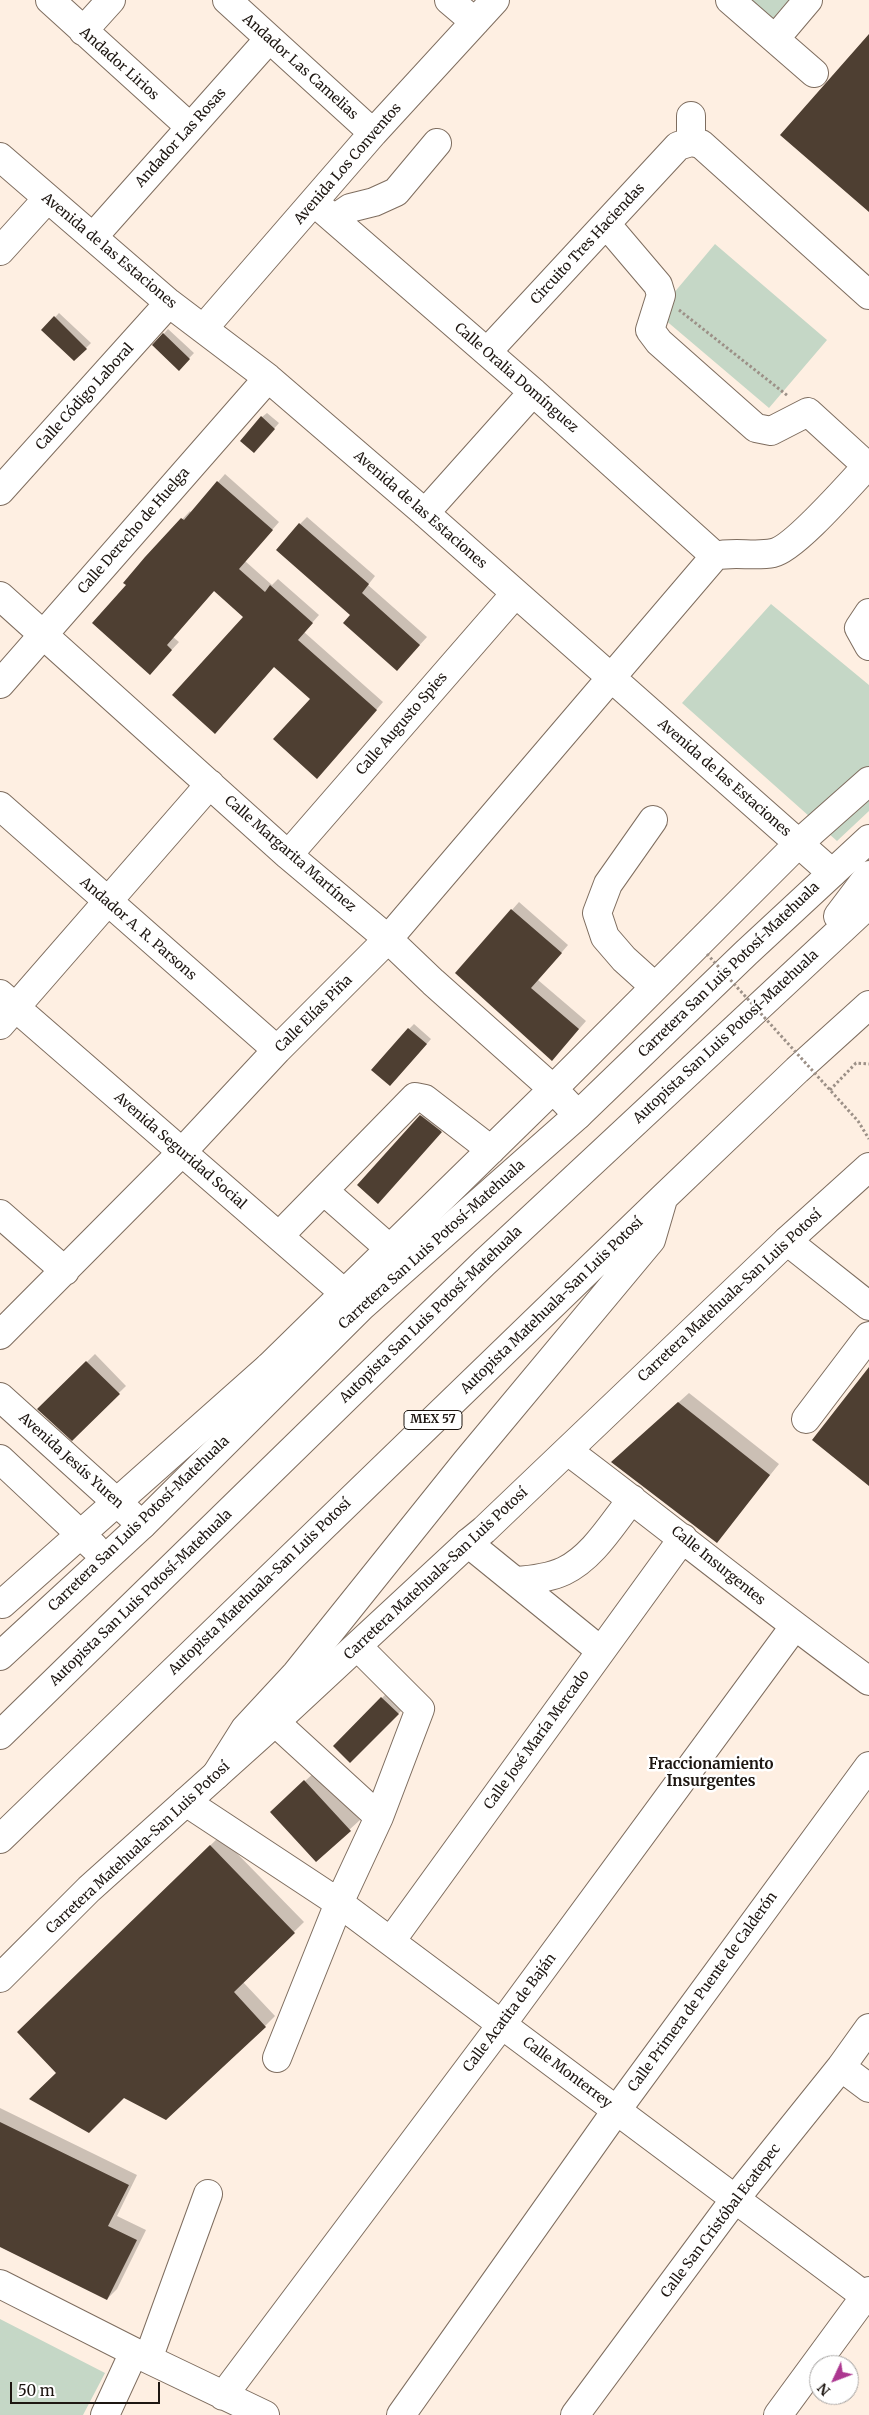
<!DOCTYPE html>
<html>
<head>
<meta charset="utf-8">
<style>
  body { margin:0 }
  #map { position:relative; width:869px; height:2415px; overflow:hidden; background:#feefe2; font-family:Merriweather,serif }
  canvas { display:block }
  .north { position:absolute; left:809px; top:2355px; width:50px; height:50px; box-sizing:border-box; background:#fff; border:1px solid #a5a2a0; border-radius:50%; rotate:227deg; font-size:14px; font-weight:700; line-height:20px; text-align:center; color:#1d1611 }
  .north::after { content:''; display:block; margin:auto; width:18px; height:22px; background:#ac3790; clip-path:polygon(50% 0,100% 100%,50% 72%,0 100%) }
  .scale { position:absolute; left:10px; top:2382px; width:150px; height:22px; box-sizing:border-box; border:2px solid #1d1611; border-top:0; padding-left:6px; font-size:15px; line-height:18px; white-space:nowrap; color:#1d1611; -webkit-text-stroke:4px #fff; paint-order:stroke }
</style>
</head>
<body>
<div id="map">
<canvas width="869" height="2415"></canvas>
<div class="north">N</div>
<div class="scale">50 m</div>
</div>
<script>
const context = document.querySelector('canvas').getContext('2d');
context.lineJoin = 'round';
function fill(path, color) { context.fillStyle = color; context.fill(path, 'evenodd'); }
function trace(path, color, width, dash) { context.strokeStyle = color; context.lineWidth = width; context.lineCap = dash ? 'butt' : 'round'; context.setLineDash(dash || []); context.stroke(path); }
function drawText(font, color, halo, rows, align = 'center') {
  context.font = font + ' Merriweather,serif'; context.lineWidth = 5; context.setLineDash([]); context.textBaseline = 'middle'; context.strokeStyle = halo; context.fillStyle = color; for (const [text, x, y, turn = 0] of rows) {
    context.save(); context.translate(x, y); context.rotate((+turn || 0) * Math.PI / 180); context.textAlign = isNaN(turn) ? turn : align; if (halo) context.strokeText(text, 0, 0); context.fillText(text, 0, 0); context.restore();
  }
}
fill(new Path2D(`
  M 742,0 L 789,0 L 768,24 Z
  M 715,244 L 827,340 L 769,408 L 657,313 Z
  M 771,604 L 869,685 L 869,811 L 837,841 L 682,703 Z
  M 0,2319 L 105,2373 L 83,2415 L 0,2415 Z`), '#c5d7c6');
fill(new Path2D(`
  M 59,313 L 91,343 L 74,360 L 43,330 Z
  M 168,329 L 194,353 L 179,369 L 154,345 Z
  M 267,413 L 279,423 L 259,446 L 262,417 Z
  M 225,474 L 279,522 L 245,561 L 272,585 L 278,579 L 319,615 L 304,632 L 383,702 L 317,778 L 312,699 L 245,616 L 215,590 L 173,637 L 179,642 L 157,666 L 127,585 L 146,558 L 190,511 L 191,513 Z
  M 307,517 L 375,576 L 368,585 L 427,637 L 404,662 L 352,615 L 300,524 Z
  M 519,902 L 568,945 L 538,980 L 586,1021 L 559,1052 L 456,973 Z
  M 414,1024 L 431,1039 L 395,1080 L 409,1029 Z
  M 423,1114 L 443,1129 L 378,1202 L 359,1185 Z
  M 95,1354 L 126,1386 L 72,1439 L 39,1409 Z
  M 689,1393 L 779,1464 L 717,1541 L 622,1453 Z
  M 387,1693 L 403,1709 L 350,1762 L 334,1746 Z
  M 315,1772 L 360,1820 L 316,1860 L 282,1802 Z
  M 220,1836 L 304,1922 L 243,1982 L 275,2016 L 265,2026 L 124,2097 L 58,2073 L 18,2032 Z
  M 0,2108 L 137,2175 L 117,2216 L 146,2230 L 117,2289 L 107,2299 L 0,2245 Z`), '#0003');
fill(new Path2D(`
  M 869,34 L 869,212 L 780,135 Z
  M 54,316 L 87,349 L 74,361 L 41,330 Z
  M 163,333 L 190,359 L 179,371 L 152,345 Z
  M 261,416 L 275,429 L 254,453 L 240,441 Z
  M 217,481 L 273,530 L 239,569 L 265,592 L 270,585 L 313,623 L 298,640 L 377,710 L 317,779 L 273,739 L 310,699 L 274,667 L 215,734 L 172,695 L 243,617 L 214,591 L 167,645 L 172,650 L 150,675 L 92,623 L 126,585 L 123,583 L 145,557 L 181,518 L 184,520 Z
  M 299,523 L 369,584 L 362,593 L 420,645 L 397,671 L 343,623 L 350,615 L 276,550 Z
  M 511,909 L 562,953 L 531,988 L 579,1029 L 552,1061 L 455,973 Z
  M 408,1028 L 427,1044 L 390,1086 L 371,1070 Z
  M 420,1115 L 442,1132 L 378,1204 L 357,1185 Z
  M 86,1361 L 120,1394 L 72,1441 L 37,1409 Z
  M 869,1367 L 869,1486 L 812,1440 Z
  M 678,1402 L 770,1475 L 717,1543 L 611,1462 Z
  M 381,1697 L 399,1714 L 350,1763 L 333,1746 Z
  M 304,1780 L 351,1831 L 316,1862 L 270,1812 Z
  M 210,1845 L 295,1933 L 234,1992 L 266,2027 L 166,2120 L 124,2098 L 89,2133 L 29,2099 L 56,2073 L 17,2032 Z
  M 0,2122 L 129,2185 L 108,2226 L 137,2240 L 107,2300 L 0,2247 Z`), '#4e3f32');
const minor = new Path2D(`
  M 50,0 L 190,127
  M 227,0 L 373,133
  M 449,0 L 475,22
  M 730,0 L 814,73
  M 83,31 L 111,0
  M 775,39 L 808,0
  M 691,142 L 691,116
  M 0,157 L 169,303 L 268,378 L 425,513 L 832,873
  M 314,202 L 533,392 L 715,556
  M 334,219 L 350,208 L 374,202 L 396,192 L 437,143
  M 607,225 L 658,285 L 661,295 L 650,330 L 659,342 L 756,428 L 771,431 L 808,412 L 867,466
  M 93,237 L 269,39
  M 0,251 L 47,199
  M 203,329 L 373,133 L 495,0
  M 487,352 L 678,146 L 691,142 L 701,144 L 869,295
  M 0,491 L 169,303
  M 425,513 L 533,392
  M 0,596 L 288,855 L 388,939 L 433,982 L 553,1089 L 578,1115
  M 869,613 L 859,628 L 869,646
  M 0,684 L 268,378
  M 0,806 L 277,1050
  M 653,820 L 608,884 L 597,913 L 605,937 L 624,959 L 655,987
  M 288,855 L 515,594
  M 0,994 L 358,1305
  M 0,1025 L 210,784
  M 324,1191 L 390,1249
  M 0,1214 L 65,1271
  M 279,1236 L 415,1097 L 425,1099 L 491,1150
  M 787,1241 L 869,1306
  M 0,1335 L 182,1152 L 277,1050 L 388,939 L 715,556 C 734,551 754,557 773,553 C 794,549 850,484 867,466 L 869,467
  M 0,1397 L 142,1525
  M 806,1419 L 869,1336
  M 568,1451 C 669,1527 767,1607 869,1681
  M 0,1459 L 94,1547
  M 468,1543 L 601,1651
  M 515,1581 C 531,1580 549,1578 564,1571 C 593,1557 612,1524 632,1499
  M 0,1602 L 2,1604 L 269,1367 L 553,1089 L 799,843 L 869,781
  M 275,1722 L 379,1817
  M 186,1802 L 339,1903 L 869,2299
  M 391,1941 L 683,1538
  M 277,2058 L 339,1903 L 379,1817 L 420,1709 L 358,1647
  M 841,2067 L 869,2088
  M 0,2284 L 148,2359 L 265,2415
  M 148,2359 L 208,2194
  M 223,2396 L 502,2024 L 794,1627
  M 105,2415 L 134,2352
  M 401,2415 L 616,2111 L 869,1766
  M 575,2415 L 735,2199 L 841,2067 L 869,2028
  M 778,2415 L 869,2291`);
const major = new Path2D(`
  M 257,1409 L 269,1367
  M 0,1656 L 142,1525 L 361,1307 L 578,1115 L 746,953 L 869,839
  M 0,1978 L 89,1889 L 275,1722 L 468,1543 L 484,1530 L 787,1241 L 869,1167`);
const highway = new Path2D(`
  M 838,916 L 869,875
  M 0,1735 L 484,1263 L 869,904
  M 216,1775 L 245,1729 L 296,1674 L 466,1462 L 651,1240 L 663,1199
  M 0,1839 L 664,1197 L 797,1070 L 869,1005`);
trace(minor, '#7e6d5f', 30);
trace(major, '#7e6d5f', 30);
trace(highway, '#7e6d5f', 30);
trace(new Path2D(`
  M 679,310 L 788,396
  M 830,1090 L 856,1063 L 869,1064`), '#9c9087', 3, [2.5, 2.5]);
trace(minor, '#fff', 28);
trace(major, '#fff', 28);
trace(highway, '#fff', 28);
trace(new Path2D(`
  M 707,954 L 858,1121 L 869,1139`), '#9c9087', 3, [2.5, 2.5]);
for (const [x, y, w] of [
  [433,1420,58]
]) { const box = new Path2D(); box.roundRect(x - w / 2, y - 9.5, w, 19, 4); context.fillStyle = '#fff'; context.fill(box); trace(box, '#1d1611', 1); }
drawText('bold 12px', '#1d1611', null, [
  ["MEX 57",433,1420]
]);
drawText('14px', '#1d1611', '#fff', [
  ["Andador Lirios",119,64,42],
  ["Andador Las Camelias",300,67,42],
  ["Andador Las Rosas",181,138,-48],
  ["Avenida Los Conventos",348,164,-49],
  ["Circuito Tres Haciendas",588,244,-47],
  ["Avenida de las Estaciones",109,251,40],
  ["Calle Oralia Domínguez",516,378,41],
  ["Calle Código Laboral",85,397,-48],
  ["Avenida de las Estaciones",420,510,41],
  ["Calle Derecho de Huelga",134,531,-49],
  ["Calle Augusto Spies",402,724,-49],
  ["Avenida de las Estaciones",724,778,41],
  ["Calle Margarita Martínez",290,854,41],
  ["Andador A. R. Parsons",138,929,41],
  ["Carretera San Luis Potosí-Matehuala",729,970,-44],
  ["Calle Elías Piña",314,1014,-45],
  ["Autopista San Luis Potosí-Matehuala",726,1037,-43],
  ["Avenida Seguridad Social",180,1151,41],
  ["Carretera San Luis Potosí-Matehuala",432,1245,-42],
  ["Carretera Matehuala-San Luis Potosí",730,1296,-43],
  ["Autopista Matehuala-San Luis Potosí",552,1306,-44],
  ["Autopista San Luis Potosí-Matehuala",431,1315,-44],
  ["Avenida Jesús Yuren",71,1461,42],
  ["Carretera San Luis Potosí-Matehuala",139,1524,-44],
  ["Calle Insurgentes",718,1566,39],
  ["Carretera Matehuala-San Luis Potosí",436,1574,-43],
  ["Autopista Matehuala-San Luis Potosí",260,1587,-44],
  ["Autopista San Luis Potosí-Matehuala",141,1598,-44],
  ["Calle José María Mercado",537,1740,-54],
  ["Carretera Matehuala-San Luis Potosí",138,1848,-43],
  ["Calle Primera de Puente de Calderón",703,1992,-54],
  ["Calle Acatita de Baján",510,2013,-53],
  ["Calle Monterrey",567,2073,37],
  ["Calle San Cristóbal Ecatepec",721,2221,-53]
]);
drawText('bold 15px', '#1d1611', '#fff', [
  ["Fraccionamiento",711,1765],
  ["Insurgentes",711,1782]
]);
</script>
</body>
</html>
